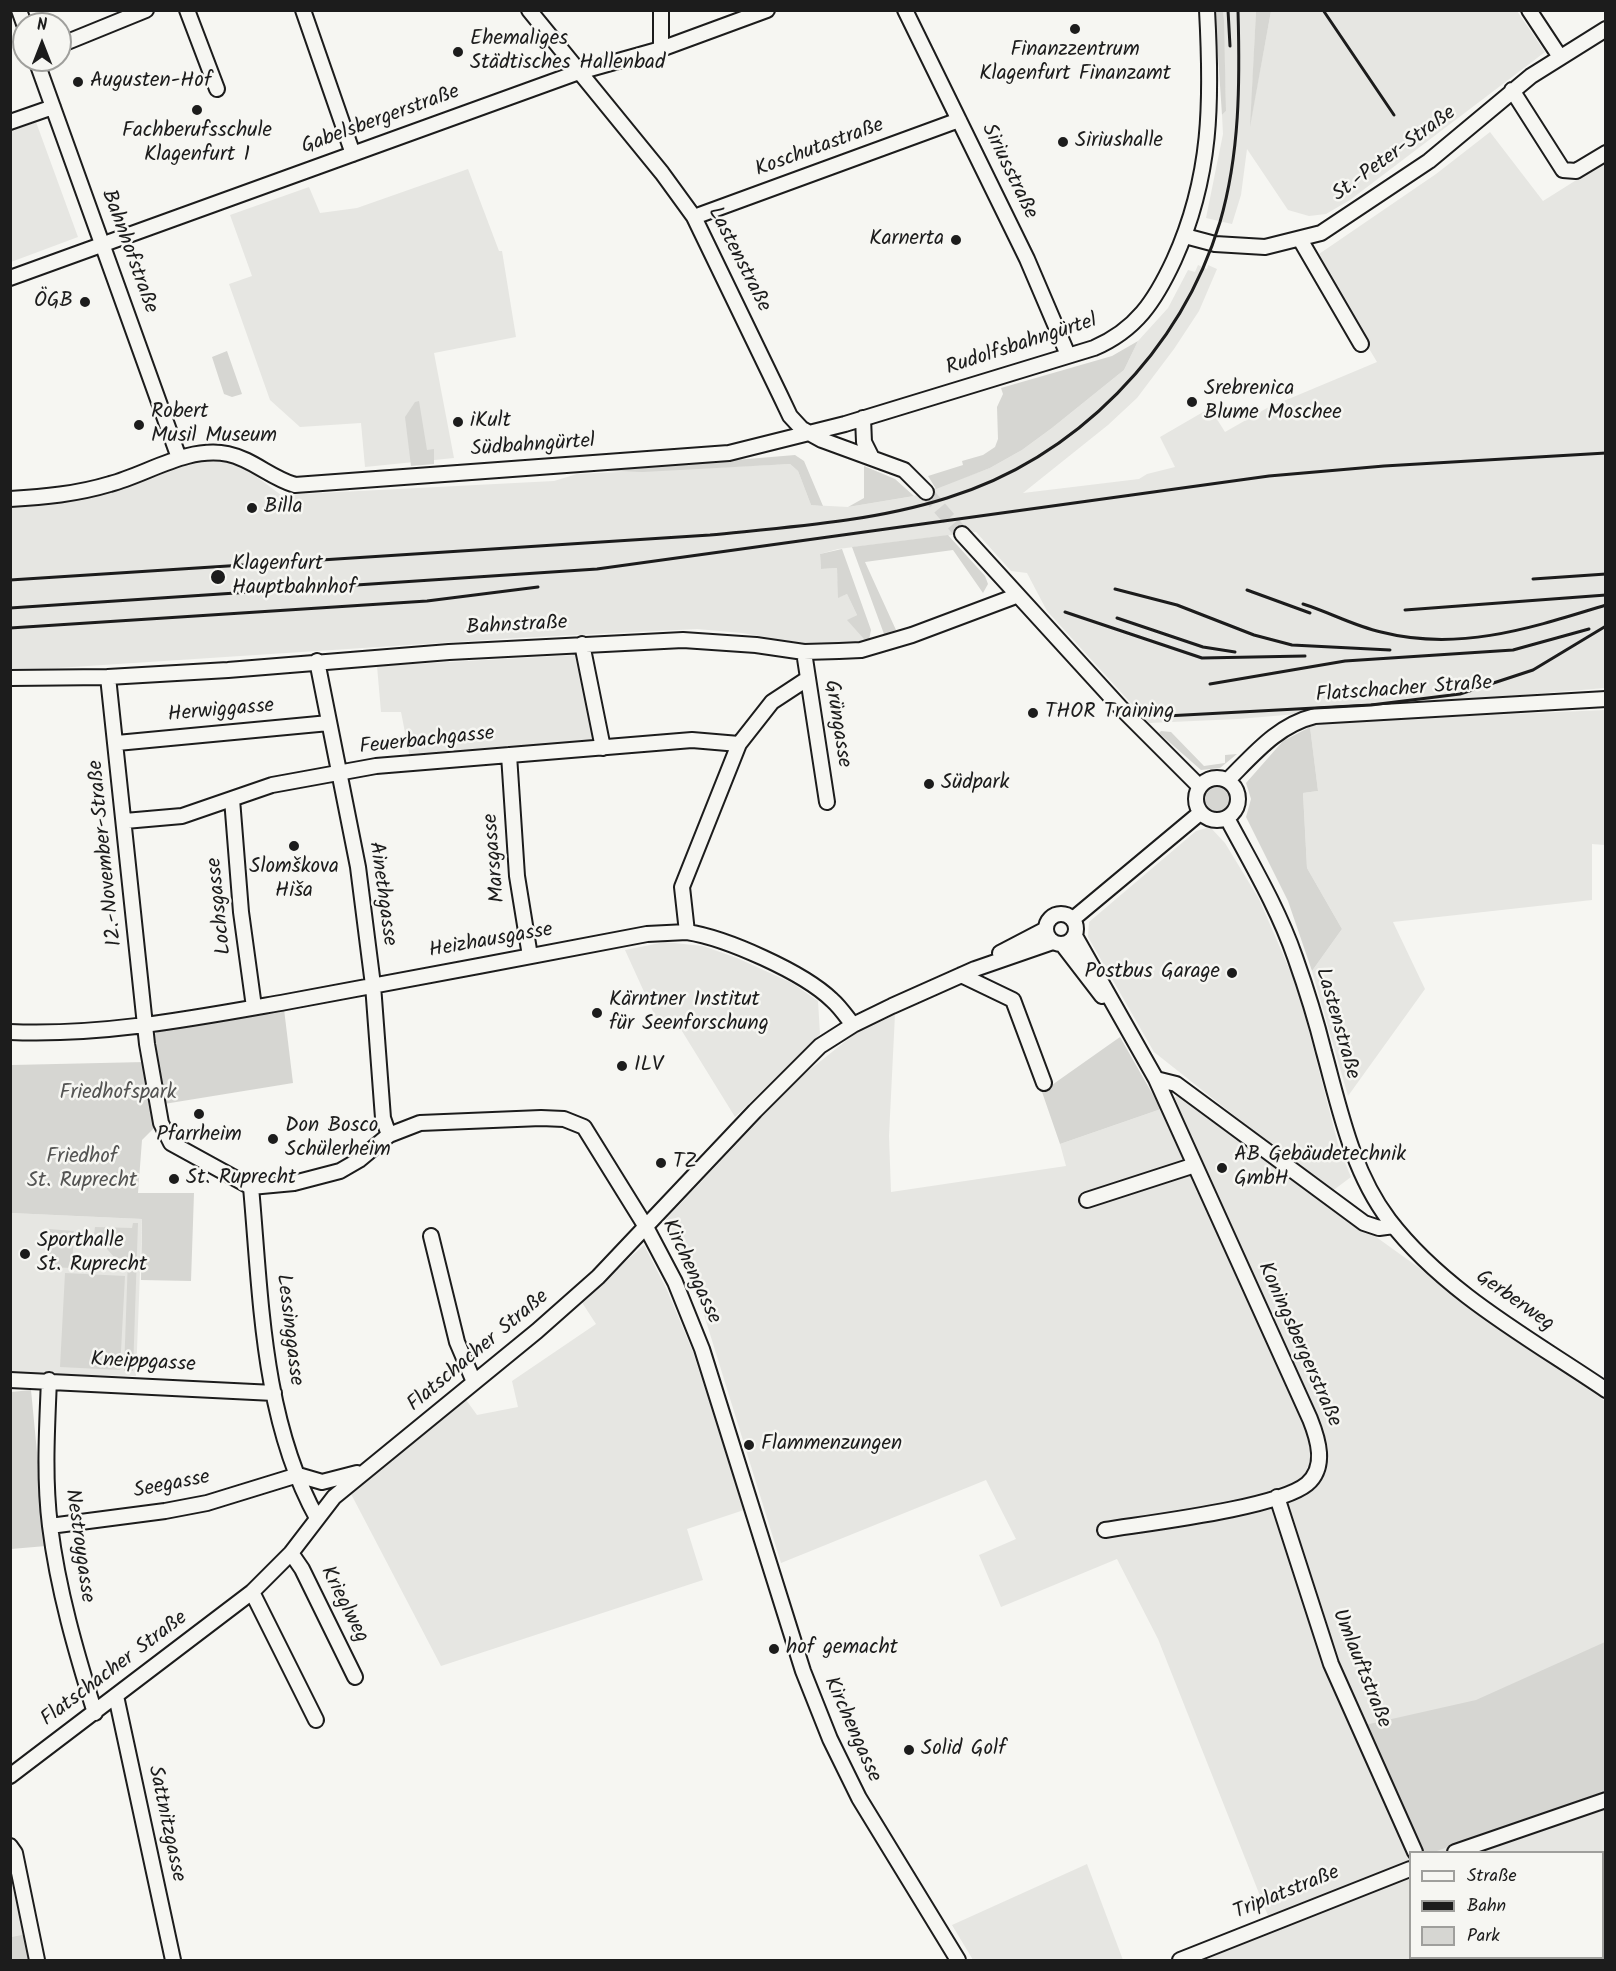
<!DOCTYPE html>
<html>
<head>
<meta charset="utf-8">
<style>
  body { margin:0 }
  #map { position:relative; width:1616px; height:1971px; overflow:hidden; background:#f6f6f2; font-family:Kalam,sans-serif }
  canvas { display:block }
  .frame { position:absolute; inset:0; border:12px solid #1c1c1c; pointer-events:none }
  .legend { position:absolute; left:1409px; top:1851px; width:195px; height:108px; box-sizing:border-box; background:#f6f6f2; border:2px solid #9f9f9c; margin:0; padding:8px 10px; list-style:none; font-size:18px; color:#1c1c1c }
  .legend li { display:flex; align-items:center; gap:12px; height:30px }
  .legend b { width:30px; border:2px solid #9f9f9c }
  .north { position:absolute; left:12px; top:12px; width:60px; height:60px; box-sizing:border-box; background:#f6f6f2; border:2px solid #9f9f9c; border-radius:50%; rotate:0deg; font-size:16px; font-weight:700; line-height:24px; text-align:center; color:#1c1c1c }
  .north::after { content:''; display:block; margin:auto; width:21px; height:27px; background:#1c1c1c; clip-path:polygon(50% 0,100% 100%,50% 72%,0 100%) }
</style>
</head>
<body>
<div id="map">
<canvas width="1616" height="1971"></canvas>
<div class="frame"></div>
<ul class="legend">
<li><b style="height:8px;background:#f6f6f2"></b>Straße</li>
<li><b style="height:8px;background:#1c1c1c"></b>Bahn</li>
<li><b style="height:16px;background:#d6d6d2"></b>Park</li>
</ul>
<div class="north">N</div>
</div>
<script>
const context = document.querySelector('canvas').getContext('2d');
context.lineJoin = 'round';
function fill(path, color) { context.fillStyle = color; context.fill(path, 'evenodd'); }
function trace(path, color, width, dash) { context.strokeStyle = color; context.lineWidth = width; context.lineCap = dash ? 'butt' : 'round'; context.setLineDash(dash || []); context.stroke(path); }
function drawText(font, color, halo, rows, align = 'center') {
  context.font = font + ' Kalam,sans-serif'; context.lineWidth = 5; context.setLineDash([]); context.textBaseline = 'middle'; context.strokeStyle = halo; context.fillStyle = color; for (const [text, x, y, turn = 0] of rows) {
    context.save(); context.translate(x, y); context.rotate((+turn || 0) * Math.PI / 180); context.textAlign = isNaN(turn) ? turn : align; if (halo) context.strokeText(text, 0, 0); context.fillText(text, 0, 0); context.restore();
  }
}
fill(new Path2D(`
  M 1223,11 L 1256,11 L 1251,119 L 1271,11 L 1517,11 L 1545,52 L 1350,200 L 1326,214 L 1309,216 L 1288,210 L 1247,149 L 1241,195 L 1232,224 L 1206,218 L 1223,134 L 1222,115 L 1226,111 Z
  M 36,122 L 78,237 L 11,262 L 11,131 Z
  M 1490,132 L 1543,201 L 1605,162 L 1605,688 L 1238,719 L 1149,723 L 1047,611 L 1027,573 L 1011,571 L 976,532 L 838,549 L 820,554 L 821,569 L 837,568 L 839,597 L 847,594 L 857,615 L 848,620 L 864,638 L 869,640 L 841,644 L 795,645 L 795,642 L 742,633 L 697,629 L 516,638 L 11,671 L 11,505 L 68,501 L 184,461 L 227,462 L 249,471 L 281,495 L 554,481 L 577,474 L 790,464 L 798,471 L 811,505 L 848,507 L 914,496 L 990,468 L 1022,450 L 1052,428 L 1124,370 L 1138,341 L 1168,308 L 1188,270 L 1195,272 L 1198,265 L 1207,269 L 1208,265 L 1217,269 L 1199,311 L 1174,349 L 1137,398 L 1108,425 L 1023,493 L 1139,479 L 1147,474 L 1175,467 L 1160,437 L 1210,408 L 1225,432 L 1267,408 L 1377,362 L 1328,280 L 1319,254 L 1436,174 Z
  M 468,169 L 499,251 L 502,251 L 516,337 L 434,353 L 454,458 L 365,467 L 361,423 L 300,427 L 270,400 L 229,284 L 252,276 L 230,215 L 309,187 L 320,213 L 357,208 Z
  M 576,655 L 594,744 L 410,758 L 401,712 L 381,712 L 377,666 Z
  M 1605,710 L 1605,845 L 1592,844 L 1592,900 L 1393,922 L 1425,989 L 1348,1096 L 1312,971 L 1342,929 L 1307,868 L 1303,793 L 1318,791 L 1310,727 L 1327,722 Z
  M 1210,827 L 1225,843 L 1259,899 L 1298,989 L 1339,1148 L 1351,1177 L 1331,1192 L 1154,1052 L 1088,937 L 1089,922 L 1196,831 Z
  M 665,942 L 703,946 L 737,958 L 792,983 L 818,1001 L 820,1034 L 735,1117 L 677,1023 L 661,1029 L 625,950 Z
  M 895,1014 L 889,1136 L 891,1192 L 1066,1166 L 1060,1144 L 1161,1109 L 1178,1095 L 1605,1401 L 1605,1923 L 1603,1924 L 1602,1852 L 1410,1852 L 1410,1958 L 1453,1958 L 1440,1960 L 1205,1960 L 1274,1931 L 1158,1639 L 1117,1559 L 1001,1607 L 979,1555 L 1016,1539 L 986,1480 L 781,1563 L 701,1305 L 665,1226 L 666,1219 L 797,1080 L 857,1032 Z
  M 11,1213 L 142,1219 L 136,1376 L 11,1374 Z
  M 644,1245 L 667,1290 L 693,1352 L 744,1510 L 687,1529 L 703,1580 L 441,1666 L 350,1492 L 464,1397 L 477,1415 L 518,1407 L 512,1381 L 596,1324 L 581,1301 Z
  M 10,1861 L 26,1934 L 11,1937 L 10,1937 Z
  M 1087,1864 L 1123,1960 L 973,1960 L 952,1925 Z`), '#e6e6e2');
fill(new Path2D(`
  M 1215,11 L 1223,11 L 1224,21 L 1226,111 L 1222,115 Z
  M 1256,11 L 1271,11 L 1250,127 Z
  M 1138,341 L 1124,370 L 1052,428 L 1022,450 L 990,468 L 936,489 L 928,476 L 963,465 L 962,461 L 983,455 L 995,447 L 998,439 L 997,407 L 1003,394 L 1001,388 L 1112,356 Z
  M 227,351 L 242,394 L 232,397 L 224,394 L 212,357 Z
  M 419,401 L 427,450 L 434,449 L 434,464 L 411,466 L 405,417 L 415,402 Z
  M 795,455 L 804,461 L 823,506 L 811,505 L 798,471 L 790,464 L 643,472 L 604,471 Z
  M 864,466 L 895,479 L 914,496 L 848,507 L 864,498 Z
  M 948,535 L 985,576 L 988,584 L 983,593 L 953,550 L 865,562 L 896,630 L 884,634 L 852,547 Z
  M 842,549 L 871,630 L 869,640 L 864,639 L 847,620 L 857,615 L 847,594 L 838,598 L 837,568 L 821,569 L 820,554 Z
  M 1310,727 L 1318,791 L 1303,793 L 1307,868 L 1342,929 L 1312,971 L 1288,901 L 1246,817 L 1251,799 L 1246,783 L 1283,741 Z
  M 1161,731 L 1171,732 L 1204,766 L 1225,763 L 1225,755 L 1237,754 L 1220,768 L 1201,770 L 1159,733 Z
  M1204 799a14 14 0 1 1 28 0a14 14 0 1 1-28 0Z
  M 284,1009 L 293,1083 L 164,1104 L 153,1036 L 157,1032 Z
  M 11,1036 L 12,1065 L 145,1062 L 156,1126 L 142,1140 L 138,1193 L 194,1193 L 191,1281 L 141,1280 L 142,1219 L 11,1213 Z
  M 1120,1037 L 1161,1109 L 1060,1144 L 1042,1092 Z
  M 133,1223 L 138,1223 L 133,1371 L 124,1371 L 128,1258 L 115,1258 L 107,1249 L 107,1235 L 94,1235 L 95,1227 L 132,1228 Z
  M 49,1229 L 74,1231 L 72,1268 L 47,1267 Z
  M 65,1273 L 125,1276 L 120,1370 L 60,1367 Z
  M 31,1390 L 46,1546 L 11,1549 L 11,1392 Z
  M 1605,1642 L 1605,1791 L 1434,1852 L 1424,1852 L 1365,1725 L 1476,1700 Z
  M 26,1934 L 32,1960 L 11,1960 L 11,1937 Z`), '#d6d6d2');
trace(new Path2D(`
  M 926,492 L 962,534`), '#d5d5d2', 14, [14, 7]);
const minor = new Path2D(`
  M 19,10 L 24,24
  M 187,10 L 217,89
  M 303,10 L 353,154
  M 529,10 L 662,173 L 694,217 L 780,395 L 790,416 L 802,429 L 822,440 L 904,470 L 926,492
  M 661,10 L 661,49
  M 905,10 L 1027,259 L 1068,355
  M 1529,10 L 1560,57
  M 60,45 L 146,10
  M 36,60 L 179,458
  M 1512,90 L 1563,170 L 1576,171 L 1606,153
  M 10,122 L 53,107
  M 694,217 L 959,120
  M 1185,236 L 1215,244 L 1265,247 L 1321,233 L 1429,161 L 1531,76 L 1606,29
  M 1301,241 L 1361,344
  M 10,278 L 579,72 L 661,49 L 767,10
  M 863,418 L 864,442 L 872,458
  M 10,499 C 44,497 77,494 110,484 C 148,474 187,446 228,454 C 252,459 271,478 295,485 L 729,453 L 845,424 L 1094,348 C 1136,330 1155,301 1174,260 C 1212,176 1212,101 1207,10
  M 962,534 L 1120,707 L 1199,786
  M 582,644 L 603,748
  M 804,652 L 827,802
  M 317,661 L 358,867 L 373,985 L 383,1118 L 389,1135
  M 108,677 L 147,1044 L 161,1123 L 171,1143 L 251,1187 L 294,1183 L 340,1171 L 359,1160 L 389,1135 L 420,1123 L 541,1118 L 564,1119 L 584,1127 L 646,1227 L 675,1282 L 702,1349 L 803,1671 L 830,1739 L 859,1798 L 958,1960
  M 10,678 L 108,677 L 228,670 L 449,652 L 683,640 L 756,645 L 804,652 L 839,651 L 861,650 L 912,635 L 1016,596
  M 117,743 L 329,723
  M 509,755 L 517,876 L 530,956
  M1196 799a21 21 0 1 1 42 0a21 21 0 1 1-42 0Z
  M 1228,780 C 1255,753 1278,725 1315,716 L 1606,699
  M 232,799 L 241,912 L 254,1007
  M 1227,818 C 1251,863 1278,908 1295,957 C 1306,988 1316,1020 1324,1052 C 1340,1110 1352,1171 1389,1220 C 1445,1293 1531,1339 1606,1390
  M 125,821 L 182,816 L 272,785 L 376,766 L 692,740 L 739,744
  M1046 929a15 15 0 1 1 30 0a15 15 0 1 1-30 0Z
  M 1073,919 L 1200,813
  M 687,932 C 726,938 803,972 832,1000 C 840,1007 846,1016 853,1025
  M 1075,936 L 1156,1079 L 1310,1419 C 1318,1439 1327,1467 1307,1484 C 1278,1508 1148,1523 1105,1530
  M 1062,944 L 1102,996
  M 1000,953 L 1046,929
  M 961,975 L 1013,1000 L 1044,1083
  M 10,1032 C 103,1036 195,1018 286,1002 C 406,980 527,957 647,934 L 687,932 L 682,887 L 739,744 L 772,702 L 807,679
  M 1156,1079 L 1176,1084 L 1364,1223 L 1379,1228 L 1394,1226
  M 251,1187 C 261,1297 262,1419 317,1518
  M 1087,1200 L 1195,1165
  M 431,1236 L 457,1342 L 474,1382
  M 10,1380 L 274,1393
  M 49,1380 C 47,1428 44,1478 50,1526 C 58,1590 76,1652 95,1713
  M 1277,1497 L 1331,1664 L 1415,1852
  M 50,1526 L 165,1511 L 207,1503 L 298,1475 L 322,1482 L 357,1473
  M 291,1553 L 302,1569 L 355,1677
  M 252,1592 L 316,1720
  M 116,1696 L 173,1960
  M 10,1776 L 252,1592 L 291,1553 L 334,1497 L 537,1331 L 598,1277 L 755,1111 L 820,1046 L 853,1025 L 892,1006 L 975,969 L 1053,942
  M 10,1846 L 15,1853 L 37,1960
  M 1455,1852 L 1606,1800
  M 1180,1960 L 1410,1869
  M 1502,1960 L 1506,1958`);
const major = new Path2D(`
  M 1602,1931 L 1606,1930
  M 1481,1960 L 1492,1958`);
trace(minor, '#1c1c1c', 18);
trace(major, '#1c1c1c', 21);
trace(minor, '#f6f6f2', 14);
trace(major, '#f6f6f2', 16);
trace(new Path2D(`
  M 1228,10 L 1230,46
  M 1323,10 L 1394,115
  M 1533,579 L 1606,574
  M 10,580 L 710,535 C 789,527 871,522 947,498 C 1076,458 1181,351 1220,222 C 1240,153 1240,82 1238,10
  M 1115,589 L 1177,605 L 1254,635 L 1292,645 L 1390,650
  M 1247,590 L 1310,613
  M 1303,604 C 1329,612 1354,626 1381,632 C 1459,652 1531,628 1606,605
  M 10,608 L 597,569 L 1269,476 L 1384,466 L 1606,453
  M 1405,610 L 1606,595
  M 1065,612 L 1202,658 L 1305,656
  M 1117,618 L 1203,647 L 1235,652
  M 10,628 L 427,601 L 538,587
  M 1210,684 L 1345,661 L 1513,650 L 1589,629
  M 1166,716 L 1371,705 L 1460,694 L 1533,670 L 1606,626`), '#1c1c1c', 3);
for (const [x, y, r, color] of [
  [1075,29,6,"#1c1c1c"],
  [458,52,6,"#1c1c1c"],
  [78,82,6,"#1c1c1c"],
  [197,110,6,"#1c1c1c"],
  [1063,142,6,"#1c1c1c"],
  [956,240,6,"#1c1c1c"],
  [85,302,6,"#1c1c1c"],
  [1192,402,6,"#1c1c1c"],
  [458,422,6,"#1c1c1c"],
  [139,425,6,"#1c1c1c"],
  [252,508,6,"#1c1c1c"],
  [218,577,8,"#1c1c1c"],
  [1033,713,6,"#1c1c1c"],
  [929,784,6,"#1c1c1c"],
  [294,846,6,"#1c1c1c"],
  [1232,973,6,"#1c1c1c"],
  [597,1013,6,"#1c1c1c"],
  [622,1066,6,"#1c1c1c"],
  [199,1114,6,"#1c1c1c"],
  [273,1139,6,"#1c1c1c"],
  [661,1163,6,"#1c1c1c"],
  [1222,1168,6,"#1c1c1c"],
  [174,1179,6,"#1c1c1c"],
  [25,1254,6,"#1c1c1c"],
  [749,1445,6,"#1c1c1c"],
  [774,1649,6,"#1c1c1c"],
  [909,1750,6,"#1c1c1c"]
]) { const dot = new Path2D(); dot.arc(x, y, r, 0, 2 * Math.PI); context.fillStyle = color; context.fill(dot); trace(dot, '#f6f6f2', 2); }
drawText('21px', '#1c1c1c', '#f6f6f2', [
  ["Ehemaliges",470,40],
  ["Städtisches Hallenbad",470,64],
  ["Finanzzentrum",1075,51,"center"],
  ["Klagenfurt Finanzamt",1075,75,"center"],
  ["Augusten-Hof",90,82],
  ["Fachberufsschule",197,132,"center"],
  ["Klagenfurt 1",197,156,"center"],
  ["Siriushalle",1075,142],
  ["Karnerta",944,240,"right"],
  ["ÖGB",73,302,"right"],
  ["Srebrenica",1204,390],
  ["Blume Moschee",1204,414],
  ["Robert",151,413],
  ["Musil Museum",151,437],
  ["iKult",470,422],
  ["Billa",264,508],
  ["Klagenfurt",232,565],
  ["Hauptbahnhof",232,589],
  ["THOR Training",1045,713],
  ["Südpark",941,784],
  ["Slomškova",294,868,"center"],
  ["Hiša",294,892,"center"],
  ["Postbus Garage",1220,973,"right"],
  ["Kärntner Institut",609,1001],
  ["für Seenforschung",609,1025],
  ["ILV",634,1066],
  ["Don Bosco",285,1127],
  ["Schülerheim",285,1151],
  ["Pfarrheim",199,1136,"center"],
  ["AB Gebäudetechnik",1234,1156],
  ["GmbH",1234,1180],
  ["TZ",673,1163],
  ["St. Ruprecht",186,1179],
  ["Sporthalle",37,1242],
  ["St. Ruprecht",37,1266],
  ["Flammenzungen",761,1445],
  ["hof gemacht",786,1649],
  ["Solid Golf",921,1750]
], 'left');
drawText('21px', '#1c1c1c', '#f6f6f2', [
  ["Gabelsbergerstraße",381,121,-20],
  ["Koschutastraße",820,149,-20],
  ["St.-Peter-Straße",1395,155,-36],
  ["Siriusstraße",1008,172,64],
  ["Bahnhofstraße",128,252,70],
  ["Lastenstraße",738,260,63],
  ["Rudolfsbahngürtel",1022,346,-18],
  ["Südbahngürtel",533,447,-4],
  ["Bahnstraße",517,627,-3],
  ["Flatschacher Straße",1404,691,-4],
  ["Herwiggasse",221,712,-5],
  ["Grüngasse",836,724,81],
  ["Feuerbachgasse",427,742,-6],
  ["12.-November-Straße",107,853,-96],
  ["Marsgasse",496,858,-95],
  ["Ainethgasse",381,894,82],
  ["Lochsgasse",221,906,-96],
  ["Heizhausgasse",491,942,-10],
  ["Lastenstraße",1336,1024,74],
  ["Kirchengasse",690,1272,65],
  ["Gerberweg",1514,1302,35],
  ["Lessinggasse",288,1330,83],
  ["Koningsbergerstraße",1298,1345,66],
  ["Flatschacher Straße",479,1352,-40],
  ["Kneippgasse",143,1364,3],
  ["Seegasse",172,1486,-11],
  ["Nestroygasse",78,1546,82],
  ["Krieglweg",343,1605,63],
  ["Umlauftstraße",1360,1669,68],
  ["Flatschacher Straße",115,1670,-37],
  ["Kirchengasse",851,1730,66],
  ["Sattnitzgasse",165,1824,78],
  ["Triplatstraße",1287,1894,-22]
]);
drawText('21px', '#545453', '#f6f6f2', [
  ["Friedhofspark",118,1094],
  ["Friedhof",82,1158],
  ["St. Ruprecht",82,1182]
]);
</script>
</body>
</html>
